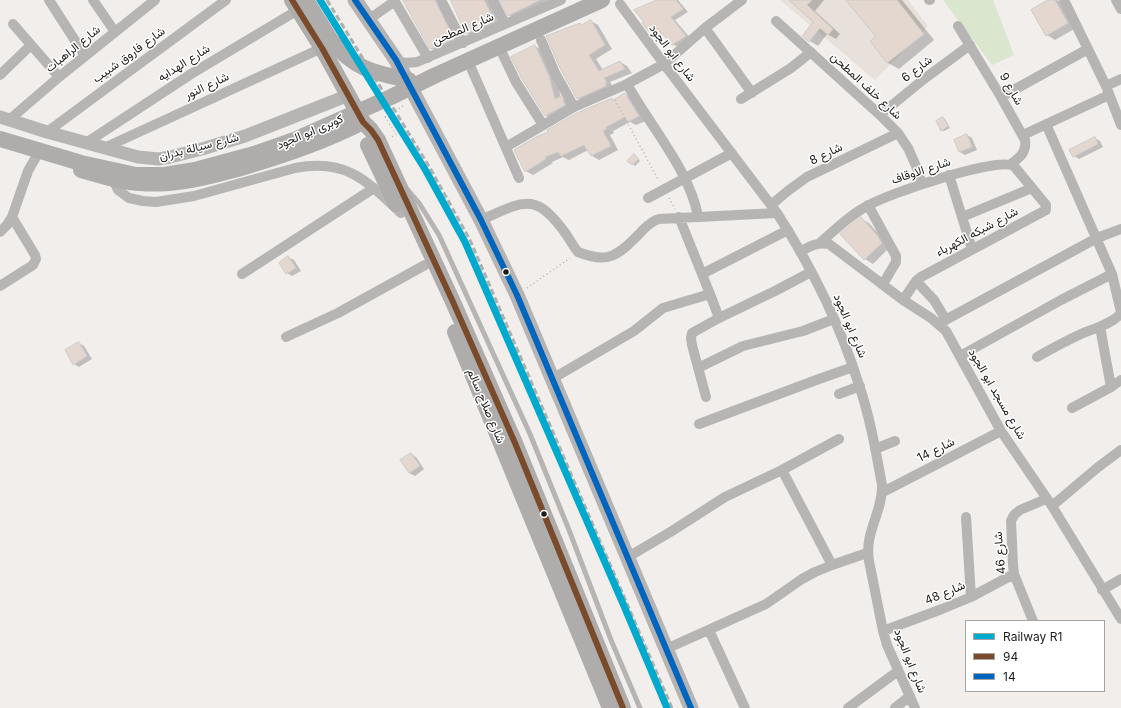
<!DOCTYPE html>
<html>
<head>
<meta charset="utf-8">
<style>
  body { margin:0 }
  #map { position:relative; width:1121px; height:708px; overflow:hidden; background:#f1eeec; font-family:Inter,sans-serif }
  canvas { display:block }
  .legend { position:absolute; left:965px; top:620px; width:140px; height:72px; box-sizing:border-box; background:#fff; border:1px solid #a5a4a4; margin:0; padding:5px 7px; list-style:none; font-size:12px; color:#1e1c1b }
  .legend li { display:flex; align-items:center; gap:8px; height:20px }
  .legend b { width:20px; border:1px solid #a5a4a4 }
</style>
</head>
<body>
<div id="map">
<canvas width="1121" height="708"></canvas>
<ul class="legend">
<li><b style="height:5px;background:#00a9ce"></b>Railway R1</li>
<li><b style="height:5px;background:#7a4b2a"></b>94</li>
<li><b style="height:5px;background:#0065bd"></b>14</li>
</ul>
</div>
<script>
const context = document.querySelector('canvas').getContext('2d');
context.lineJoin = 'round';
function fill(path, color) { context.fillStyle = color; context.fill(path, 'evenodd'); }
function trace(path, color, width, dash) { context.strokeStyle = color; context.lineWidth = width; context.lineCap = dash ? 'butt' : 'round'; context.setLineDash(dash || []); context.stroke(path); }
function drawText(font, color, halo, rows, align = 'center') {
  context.font = font + ' Inter,Vazirmatn,sans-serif'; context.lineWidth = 3; context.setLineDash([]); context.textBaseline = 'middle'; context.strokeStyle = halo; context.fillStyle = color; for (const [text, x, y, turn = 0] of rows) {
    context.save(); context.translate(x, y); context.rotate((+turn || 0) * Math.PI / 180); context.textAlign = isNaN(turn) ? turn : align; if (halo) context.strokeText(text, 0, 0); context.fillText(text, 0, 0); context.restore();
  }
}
fill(new Path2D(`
  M 780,0 L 908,0 L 928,26 L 875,80 Z`), '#e8e0da');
fill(new Path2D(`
  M 943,0 L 993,0 L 1014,55 L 992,65 Z`), '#dae6ce');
fill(new Path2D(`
  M 404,0 L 437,0 L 433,2 L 446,9 L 464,45 L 442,55 L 431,48 Z
  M 452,0 L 491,0 L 505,27 L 477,39 L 467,33 Z
  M 501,0 L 562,0 L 517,20 L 509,15 Z
  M 659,0 L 678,0 L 688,12 L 675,20 L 691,39 L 678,47 L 672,44 L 664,35 L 658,31 L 654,34 L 649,30 Z
  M 795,0 L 824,0 L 815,11 L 840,34 L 836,39 L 827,34 L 818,46 L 810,41 L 804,36 L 815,22 Z
  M 853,0 L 902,0 L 934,40 L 899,69 L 888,63 L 871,42 L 877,37 Z
  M 1050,0 L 1057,0 L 1062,3 L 1076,28 L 1055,40 L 1047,35 Z
  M 591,21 L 598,25 L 612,49 L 596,59 L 603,70 L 620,62 L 627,66 L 632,73 L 610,82 L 613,87 L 585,102 L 578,98 L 580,24 L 583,26 Z
  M 535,46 L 543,51 L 557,82 L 561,98 L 568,102 L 572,109 L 554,120 L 546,116 L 523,78 Z
  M 625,94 L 632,98 L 646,121 L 636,125 L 630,122 L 613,131 L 614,133 L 610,135 L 618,150 L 599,160 L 592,156 L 588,150 L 569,160 L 563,157 L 552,162 L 553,163 L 533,175 L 526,171 L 550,133 L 612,99 L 615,100 Z
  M 943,118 L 945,119 L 950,128 L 944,131 L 941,130 Z
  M 967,135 L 972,138 L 977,150 L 965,155 L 960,152 L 955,140 Z
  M 1095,138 L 1100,141 L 1103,147 L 1079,159 L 1074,156 Z
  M 636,157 L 640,161 L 635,166 L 628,160 Z
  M 861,219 L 869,223 L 885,241 L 889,248 L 873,264 L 865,259 Z
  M 288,257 L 294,260 L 301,271 L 292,276 L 287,273 Z
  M 79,343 L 84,346 L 92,359 L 79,367 L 74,364 Z
  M 411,454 L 416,457 L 424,469 L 415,476 L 409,473 Z`), '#0003');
const building = new Path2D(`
  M 403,0 L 435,0 L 454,39 L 430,49 Z
  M 451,0 L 484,0 L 495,21 L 466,34 Z
  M 500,0 L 540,0 L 508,16 Z
  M 657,0 L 676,0 L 683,9 L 671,17 L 686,36 L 672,45 L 660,31 L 658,32 L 655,28 L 648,31 L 642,23 L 644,22 L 634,10 Z
  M 789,0 L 812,0 L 807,5 L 833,29 L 828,35 L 820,28 L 809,42 L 802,36 L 813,22 Z
  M 846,0 L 897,0 L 924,34 L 887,63 L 870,41 L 876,37 Z
  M 1048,0 L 1055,0 L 1068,23 L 1046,36 L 1031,10 Z
  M 591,20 L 605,45 L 589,55 L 599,71 L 620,61 L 625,69 L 604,78 L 607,83 L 605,84 L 606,86 L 577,99 L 561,70 L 546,36 L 580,23 L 581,25 Z
  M 535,45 L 549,76 L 555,99 L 561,96 L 565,105 L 545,116 L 522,79 L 511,57 Z
  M 625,93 L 639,116 L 628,122 L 625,117 L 606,127 L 607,128 L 603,131 L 611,146 L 591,156 L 584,145 L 561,156 L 558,152 L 545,157 L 546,159 L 525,172 L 514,150 L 536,137 L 548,132 L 547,130 L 577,113 L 612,98 L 613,100 Z
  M 943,117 L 948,126 L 941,131 L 936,121 Z
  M 967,134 L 972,147 L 959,152 L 954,140 Z
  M 1095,137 L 1098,144 L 1073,157 L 1069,150 Z
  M 634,154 L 639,159 L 632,165 L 627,161 Z
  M 861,217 L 877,235 L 882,243 L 864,260 L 840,234 Z
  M 288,256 L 296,268 L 286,274 L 279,263 Z
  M 79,342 L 87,356 L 73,365 L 65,350 Z
  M 411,453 L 420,466 L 409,473 L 400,460 Z`);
fill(building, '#e3d7cf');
trace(building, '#cdcbc9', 1);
trace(new Path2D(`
  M 615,100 L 659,181
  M 385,117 L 396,134 L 390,138
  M 669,198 L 675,209
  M 527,288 L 570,258`), '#b3b2b0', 1.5, [1, 3]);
trace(new Path2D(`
  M 408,190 L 419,203 L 439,235 L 530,434 L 569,530 L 611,640 L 640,708`), '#b6b5b4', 5);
trace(new Path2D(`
  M 49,0 L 85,56
  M 93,0 L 115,32
  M 394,0 L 428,58
  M 441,0 L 463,43
  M 493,0 L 505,24
  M 929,0 L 930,0
  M 1064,0 L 1106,86
  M 1116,0 L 1121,9
  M 620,4 L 664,64 L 777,213 C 811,266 840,324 859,385 C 870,417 876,452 882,485 C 883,512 864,532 869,561 L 883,631 L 887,645 L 915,708
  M 368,20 L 395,1
  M 776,21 L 880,115 L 898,133 L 908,148 L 916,166 L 922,184
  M 13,24 L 59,77
  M 958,26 L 1001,97 L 1025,140 C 1027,152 1020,157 1011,164
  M 705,28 L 752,93
  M 541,40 L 555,73 L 574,107
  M 503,55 L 516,82 L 543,125
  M 396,60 L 405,63 L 417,62 L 561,0
  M 472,70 L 519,178
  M 0,75 L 31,45
  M 1121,79 L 1106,86 L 1121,125
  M 627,84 C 650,126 689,169 698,216
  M 1001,97 L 1088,49
  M 741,99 L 791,68 L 811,52
  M 880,115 L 924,79 L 970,45
  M 9,120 L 59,77 L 155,0
  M 47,132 L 226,0
  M 1023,135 L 1109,95
  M 86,143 L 191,74 L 298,10
  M 506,147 L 574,107 L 627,84 L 664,64 L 705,28 L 742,0
  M 104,148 L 322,48
  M 949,175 L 972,249
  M 113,179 L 118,190 L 129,198 L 143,201 L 156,202 L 194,196 L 295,168 C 346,158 366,180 401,213
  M 648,198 L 732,153
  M 771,205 L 789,190 L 807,177 L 898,133
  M 868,205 L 896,256 L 896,262 L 883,284
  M 679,217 L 702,274
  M 962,217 L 1032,188
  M 481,220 C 524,201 535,191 566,234 C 570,240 573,246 578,252 C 610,265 619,254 641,232 C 646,227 651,221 659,219 L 777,213
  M 0,232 L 7,225 L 12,217 L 28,171 L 36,157
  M 821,242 C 836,229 851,214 869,205 C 888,194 998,156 1014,166 L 1046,205 L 1046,210 L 921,277 L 916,281 L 903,300
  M 800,252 C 810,246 817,242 829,244 L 903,300 L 931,318 L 946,331 L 1001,431 L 1052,506 L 1121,619
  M 242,274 L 374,188
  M 916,281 L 934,300 L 946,320
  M 0,286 L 33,265 L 36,259 L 35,255 L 12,217
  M 710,294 L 719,318
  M 938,324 L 1097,238 L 1121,229
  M 1100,327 L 1111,387 L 1121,380
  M 286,337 L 338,313 L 425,265
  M 960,356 L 1061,300 L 1112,274
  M 1037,357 C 1051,349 1066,341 1081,334 C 1092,329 1116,323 1121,312 L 1112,274 L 1046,124
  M 698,368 L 743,346 L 803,331 L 834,319
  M 552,379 L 634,331 L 663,308 L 710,294 L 702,274 L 788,230
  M 839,394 L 860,386
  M 706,397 L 692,345 L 691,338 L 692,333 L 719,318 L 777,290 L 811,272
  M 1072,408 L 1111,387
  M 699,424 L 819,379 L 853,367
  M 875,449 L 895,441
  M 782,470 L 832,565
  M 883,492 L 1001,431
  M 1052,506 L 1097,468 L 1121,450
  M 966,517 L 971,597
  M 628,557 L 672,531 L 725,497 L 782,470 L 839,439
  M 1102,590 L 1121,579
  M 1033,621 L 1014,574 L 1013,565 L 1011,521 L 1014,515 L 1020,510 L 1046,499
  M 709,630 L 745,708
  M 883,631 L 942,609 L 971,597 L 1014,574
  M 666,649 L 766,604 L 802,579 L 815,572 L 832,565 L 867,553
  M 848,708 L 898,671
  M 895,708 L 910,696`), '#b6b5b4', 10);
trace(new Path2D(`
  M 0,117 L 47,132 L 138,157 L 159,159 L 170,157 L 202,149 L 245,136 L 349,95`), '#b6b5b4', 13);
trace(new Path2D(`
  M 355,0 L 396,60 L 481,220 L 517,295 L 691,708`), '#b6b3b3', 15);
trace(new Path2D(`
  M 292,0 L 322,48 L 363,122 L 371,130 L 378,140 L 453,302 L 515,443 L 623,708
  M 306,0 L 330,39
  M 368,145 L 396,204
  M 81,170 C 100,175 119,182 140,183 C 174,186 208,177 241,168 C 283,156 324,142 363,122
  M 455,332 L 610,708`), '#afadac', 16);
trace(new Path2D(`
  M 327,0 L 430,168 L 470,240 L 672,708`), '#b0aead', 3, [6, 3]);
trace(new Path2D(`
  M 385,117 L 405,105`), '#b3b2b0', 1.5, [1, 3]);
trace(new Path2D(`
  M 330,39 C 353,69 374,73 409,80
  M 0,139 L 81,163 L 136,175 L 164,175 L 195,170 L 254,154 L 294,140 L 391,97 L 436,75 L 602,0`), '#afadac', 16);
trace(new Path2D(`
  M 292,0 L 322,48 L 363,122 L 371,130 L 378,140 L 453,302 L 515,443 L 623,708`), '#7a4b2a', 6);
trace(new Path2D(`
  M 355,0 L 396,60 L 481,220 L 517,295 L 691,708`), '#0065bd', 6);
trace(new Path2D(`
  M 320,0 L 426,171 L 465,242 L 624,606 L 667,708`), '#00a9ce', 7);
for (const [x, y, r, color] of [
  [506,272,3.5,"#1e1c1b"],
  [544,514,3.5,"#1e1c1b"]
]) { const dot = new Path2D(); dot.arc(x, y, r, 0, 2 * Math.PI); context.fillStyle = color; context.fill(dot); trace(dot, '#fff', 1.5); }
drawText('12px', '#1e1c1b', '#fff', [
  ["شارع المطحن",463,29,-23],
  ["شارع الراهبات",73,49,-39],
  ["شارع ابو الجود",672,53,53],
  ["شارع فاروق شبيب",129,55,-36],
  ["شارع الهدايه",184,63,-32],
  ["شارع 6",917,69,-38],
  ["شارع النور",207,86,-25],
  ["شارع خلف المطحن",866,86,43],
  ["شارع 9",1011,89,60],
  ["كوبرى ابو الجود",310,132,-23],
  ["شارع سيالة بدران",199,147,-14],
  ["شارع 8",826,154,-26],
  ["شارع الاوقاف",921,171,-18],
  ["شارع شبكه الكهرباء",977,232,-28],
  ["شارع ابو الجود",850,326,67],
  ["شارع مسجد ابو الجود",997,394,60],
  ["شارع صلاح سالم",486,406,67],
  ["شارع 14",936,450,-27],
  ["شارع 46",1000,553,-95],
  ["شارع 48",945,593,-23],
  ["شارع ابو الجود",910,661,68]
]);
</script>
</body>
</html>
